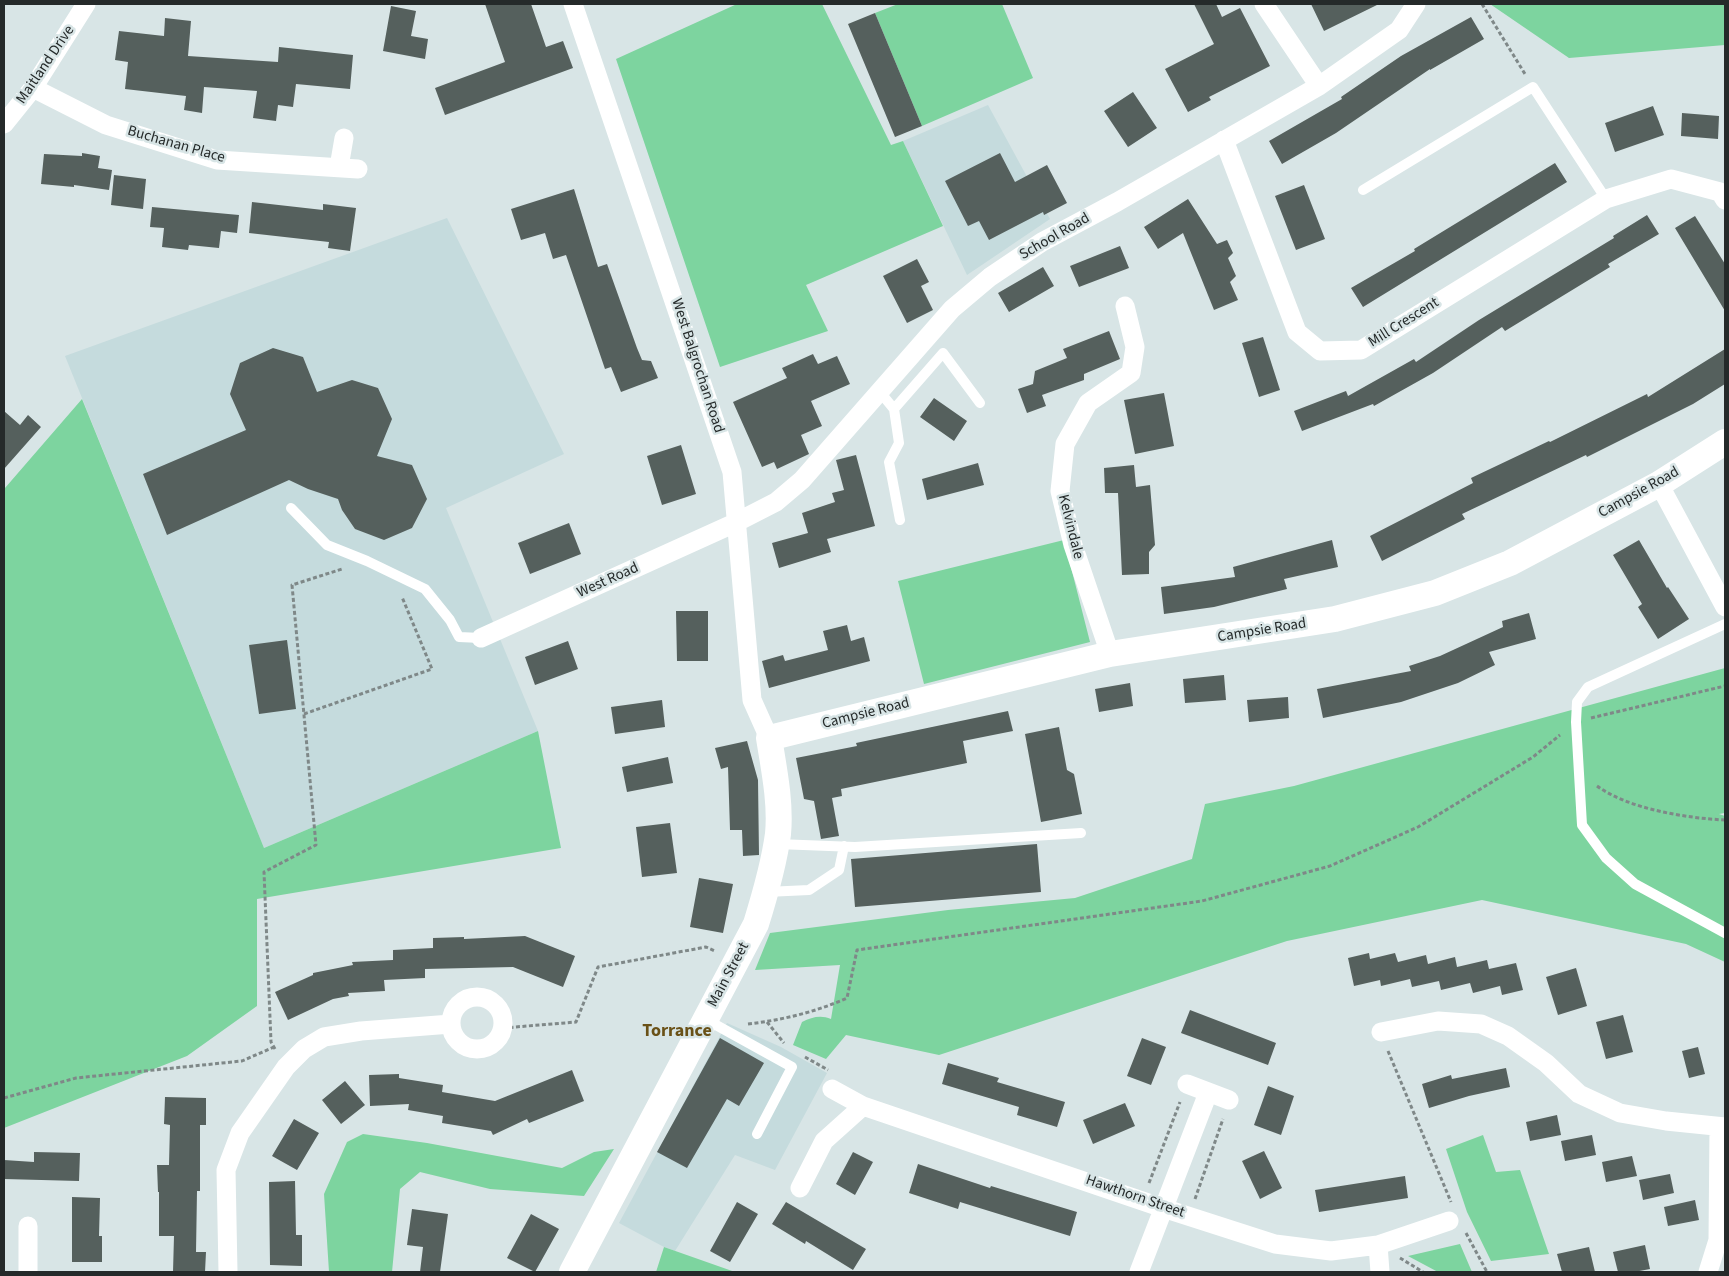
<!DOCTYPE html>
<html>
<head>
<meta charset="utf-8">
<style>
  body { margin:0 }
  #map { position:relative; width:1729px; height:1276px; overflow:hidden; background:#d8e5e6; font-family:"Source Sans 3",sans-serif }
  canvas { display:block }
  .frame { position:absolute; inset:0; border:5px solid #252a2a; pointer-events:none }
</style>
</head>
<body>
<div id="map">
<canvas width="1729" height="1276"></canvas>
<div class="frame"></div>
</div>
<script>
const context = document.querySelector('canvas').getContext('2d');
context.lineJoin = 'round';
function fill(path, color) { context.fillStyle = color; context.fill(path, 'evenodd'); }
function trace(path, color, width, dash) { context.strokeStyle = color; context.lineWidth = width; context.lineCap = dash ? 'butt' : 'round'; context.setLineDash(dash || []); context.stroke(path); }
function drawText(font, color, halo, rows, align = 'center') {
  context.font = font + ' "Source Sans 3",sans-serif'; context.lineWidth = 5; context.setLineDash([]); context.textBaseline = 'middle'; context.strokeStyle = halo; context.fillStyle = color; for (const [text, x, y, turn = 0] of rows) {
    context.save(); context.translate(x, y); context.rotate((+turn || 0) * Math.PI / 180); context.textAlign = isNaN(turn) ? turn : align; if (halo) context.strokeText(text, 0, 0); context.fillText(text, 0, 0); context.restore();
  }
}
fill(new Path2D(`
  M 988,105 L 1050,219 L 967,275 L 903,141 Z
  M 447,218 L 564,454 L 446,508 L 538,731 L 264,848 L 65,356 Z
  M 727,1023 L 781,1047 L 827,1073 L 775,1170 L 735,1155 L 675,1251 L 664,1247 L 619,1223 Z`), '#c5dbdd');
fill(new Path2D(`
  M 737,4 L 822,4 L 891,145 L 903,141 L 943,226 L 806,285 L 828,331 L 720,367 L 616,59 Z
  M 898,4 L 1002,4 L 1033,78 L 922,126 L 875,13 Z
  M 1490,4 L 1725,4 L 1725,45 L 1569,58 Z
  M 82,399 L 264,848 L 538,731 L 561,848 L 257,899 L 257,1006 L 187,1056 L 4,1128 L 4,492 L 5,488 Z
  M 1064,540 L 1090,642 L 924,684 L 898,581 Z
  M 1725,668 L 1725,813 L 1719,814 L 1725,816 L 1725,962 L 1686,944 L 1482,900 L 1287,941 L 939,1055 L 846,1035 L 826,1059 L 793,1045 L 802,1022 C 812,1017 821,1015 831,1019 L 840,965 L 755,970 L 770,933 L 948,910 L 1075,898 L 1192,859 L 1205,804 L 1294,786 Z
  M 363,1134 L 427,1143 L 562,1168 L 594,1152 L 614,1149 L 584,1196 L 490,1189 L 420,1172 L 400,1189 L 392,1272 L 329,1272 L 324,1194 L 347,1142 Z
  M 1483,1135 L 1496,1172 L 1520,1170 L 1549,1254 L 1491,1261 L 1467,1212 L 1446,1149 Z
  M 1460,1244 L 1472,1272 L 1438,1272 L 1408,1256 Z
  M 664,1247 L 735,1272 L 656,1272 Z`), '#7dd49f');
fill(new Path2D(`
  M 485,4 L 531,4 L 546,47 L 563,41 L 573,68 L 445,115 L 435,88 L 505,62 Z
  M 1194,4 L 1216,4 L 1222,17 L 1240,8 L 1270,66 L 1209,97 L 1211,100 L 1188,112 L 1165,69 L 1214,44 Z
  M 1311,4 L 1379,4 L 1324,31 Z
  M 391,6 L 416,11 L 411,36 L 428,39 L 425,59 L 383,51 Z
  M 875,13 L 922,126 L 895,137 L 848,24 Z
  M 1471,17 L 1484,39 L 1430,70 L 1430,69 L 1336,133 L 1282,164 L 1269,141 L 1342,99 L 1341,97 L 1401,56 Z
  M 165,18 L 191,21 L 188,56 L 278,62 L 279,47 L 353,55 L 350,89 L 296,84 L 293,107 L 278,105 L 276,121 L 253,118 L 257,91 L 204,87 L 202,113 L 184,110 L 186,96 L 125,89 L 128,62 L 115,60 L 119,31 L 164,36 Z
  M 1133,92 L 1157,128 L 1128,147 L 1104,111 Z
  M 1653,106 L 1664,135 L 1615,152 L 1605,123 Z
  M 1682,113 L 1719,116 L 1718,139 L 1681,136 Z
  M 82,153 L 100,156 L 98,168 L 112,170 L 109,190 L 74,185 L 74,187 L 41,184 L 44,154 L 82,156 Z
  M 1000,153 L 1015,182 L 1047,165 L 1067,203 L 1044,215 L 1043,212 L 989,240 L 979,221 L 968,226 L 945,181 Z
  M 1555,163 L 1567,182 L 1363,307 L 1351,288 L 1415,251 L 1414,249 Z
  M 114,175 L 146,179 L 143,209 L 111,205 Z
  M 1304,185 L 1325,239 L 1296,250 L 1275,196 Z
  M 574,189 L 598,267 L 607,264 L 637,348 L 642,360 L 651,361 L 658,378 L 621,392 L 611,367 L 605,369 L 566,255 L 553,259 L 545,233 L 521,240 L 511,209 Z
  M 1188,199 L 1217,244 L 1227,240 L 1233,253 L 1228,258 L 1236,276 L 1230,282 L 1238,300 L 1214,310 L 1183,233 L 1158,249 L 1144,227 Z
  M 252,202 L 323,210 L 323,204 L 356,208 L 350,251 L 328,248 L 329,242 L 249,233 Z
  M 152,207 L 239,215 L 237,233 L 221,231 L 219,248 L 189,245 L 188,250 L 162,247 L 164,228 L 150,227 Z
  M 1647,215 L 1659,234 L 1608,264 L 1610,267 L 1505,331 L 1502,327 L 1433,373 L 1374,406 L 1373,404 L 1302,431 L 1294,411 L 1346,391 L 1348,396 L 1414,359 L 1416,362 L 1479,320 L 1614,238 L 1613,236 Z
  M 1695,216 L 1725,264 L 1725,311 L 1675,228 Z
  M 1120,246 L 1129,268 L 1079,287 L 1070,266 Z
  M 917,259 L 929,282 L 921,286 L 933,310 L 907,323 L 883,276 Z
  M 1043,267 L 1054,286 L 1009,312 L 998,293 Z
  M 1109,331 L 1120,359 L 1084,374 L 1084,380 L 1042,395 L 1046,406 L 1027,413 L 1018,389 L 1033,384 L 1035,371 L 1067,358 L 1063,349 Z
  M 1263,337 L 1280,390 L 1259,397 L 1242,343 Z
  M 273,348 L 303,357 L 317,392 L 352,380 L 378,388 L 392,419 L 377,456 L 412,465 L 427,499 L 412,528 L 384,540 L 355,529 L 342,510 L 338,499 L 308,489 L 289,480 L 167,535 L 143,474 L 246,430 L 230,394 L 240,363 Z
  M 1725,349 L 1725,384 L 1693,404 L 1587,457 L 1586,455 L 1462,514 L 1465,519 L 1382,561 L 1370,536 L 1473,483 L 1471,478 L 1549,441 L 1550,442 L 1647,394 L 1648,397 Z
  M 813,354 L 818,364 L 837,356 L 850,384 L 811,401 L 822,426 L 801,435 L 809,454 L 777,469 L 774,462 L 762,467 L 733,402 L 787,378 L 782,368 Z
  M 1164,393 L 1174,446 L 1135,454 L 1124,400 Z
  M 934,398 L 967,421 L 954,441 L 920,417 Z
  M 4,411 L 20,425 L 28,415 L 41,427 L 4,469 Z
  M 681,445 L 696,494 L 662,505 L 647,456 Z
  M 856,455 L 875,526 L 827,539 L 831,552 L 779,568 L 772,543 L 808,533 L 802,513 L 835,502 L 832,493 L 844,490 L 836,460 Z
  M 978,463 L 984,485 L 927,500 L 922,479 Z
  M 1134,465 L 1136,487 L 1150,485 L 1155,545 L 1149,552 L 1149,574 L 1122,575 L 1118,493 L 1105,493 L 1104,468 Z
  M 569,523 L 581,554 L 530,574 L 518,543 Z
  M 1332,540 L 1338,567 L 1284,579 L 1287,589 L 1214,607 L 1164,614 L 1161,587 L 1235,577 L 1233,567 Z
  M 1639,540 L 1667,588 L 1668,587 L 1689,619 L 1658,639 L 1638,607 L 1642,604 L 1613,555 Z
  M 676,611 L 708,611 L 708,661 L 677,661 Z
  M 1529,613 L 1536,639 L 1489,652 L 1495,665 L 1458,683 L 1401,702 L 1323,718 L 1317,689 L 1411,671 L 1409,666 L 1440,656 L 1503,627 L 1502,621 Z
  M 847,625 L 851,641 L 864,637 L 870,661 L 769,688 L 762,661 L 783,655 L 785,661 L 828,650 L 823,631 Z
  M 287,640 L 296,709 L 259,714 L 249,645 Z
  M 568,641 L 578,669 L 535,685 L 525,657 Z
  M 1224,675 L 1226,700 L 1185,703 L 1183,679 Z
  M 1130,683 L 1133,706 L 1099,712 L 1095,689 Z
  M 1288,697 L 1289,718 L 1249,722 L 1247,700 Z
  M 662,700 L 665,727 L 615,734 L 611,707 Z
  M 1008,711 L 1013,731 L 963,741 L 967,763 L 841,789 L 842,796 L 832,798 L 839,836 L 821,839 L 814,801 L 804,799 L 796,758 L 857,746 L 856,743 Z
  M 1059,727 L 1067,770 L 1074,774 L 1082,814 L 1041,822 L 1025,734 Z
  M 747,741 L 758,780 L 759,855 L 743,856 L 742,830 L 730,830 L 728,767 L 721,769 L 715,748 Z
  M 668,757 L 673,783 L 627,792 L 622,767 Z
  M 670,823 L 677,873 L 642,877 L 636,827 Z
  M 1037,844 L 1041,892 L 855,907 L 851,859 Z
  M 699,878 L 733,884 L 723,933 L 690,927 Z
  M 525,936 L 575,956 L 563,987 L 513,967 L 425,969 L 425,978 L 384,980 L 385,991 L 348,993 L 349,996 L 333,999 L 288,1020 L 275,992 L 313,975 L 313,973 L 353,965 L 352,962 L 393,960 L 393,950 L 433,948 L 433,938 L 464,937 L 464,939 Z
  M 1369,953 L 1370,959 L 1395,953 L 1398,962 L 1426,955 L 1428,964 L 1455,957 L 1457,967 L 1487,960 L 1489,969 L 1516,963 L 1523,990 L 1502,995 L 1500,986 L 1473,993 L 1470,983 L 1441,990 L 1439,981 L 1412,987 L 1410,979 L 1381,986 L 1380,980 L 1354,986 L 1348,958 Z
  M 1576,968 L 1587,1006 L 1558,1015 L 1546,977 Z
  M 1190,1010 L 1276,1043 L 1268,1065 L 1181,1033 Z
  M 1623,1015 L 1633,1052 L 1606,1059 L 1596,1022 Z
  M 720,1038 L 764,1063 L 739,1106 L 727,1099 L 687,1168 L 657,1152 Z
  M 1142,1038 L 1166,1047 L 1151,1085 L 1127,1076 Z
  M 1698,1047 L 1705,1074 L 1689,1078 L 1682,1051 Z
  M 948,1063 L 999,1078 L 997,1082 L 1065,1102 L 1057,1127 L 1017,1115 L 1019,1107 L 942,1084 Z
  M 1506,1068 L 1510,1087 L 1469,1096 L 1429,1108 L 1422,1084 L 1451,1075 L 1452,1079 Z
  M 572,1070 L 584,1101 L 529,1123 L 527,1119 L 493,1135 L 491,1131 L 442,1123 L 443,1116 L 408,1110 L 409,1104 L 370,1106 L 369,1075 L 399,1074 L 399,1078 L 443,1085 L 442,1092 L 495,1101 Z
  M 345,1081 L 365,1105 L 341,1124 L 322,1100 Z
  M 1268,1086 L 1294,1096 L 1281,1135 L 1254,1125 Z
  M 165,1097 L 206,1098 L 206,1125 L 200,1125 L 200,1191 L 197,1191 L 196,1252 L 206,1252 L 205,1272 L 173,1272 L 174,1236 L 159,1236 L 159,1192 L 158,1192 L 157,1165 L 169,1165 L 170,1125 L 164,1124 Z
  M 1125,1103 L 1135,1126 L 1093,1144 L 1083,1120 Z
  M 1557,1115 L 1561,1135 L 1530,1141 L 1526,1122 Z
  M 294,1119 L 319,1133 L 297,1170 L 272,1156 Z
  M 1592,1135 L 1596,1155 L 1565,1161 L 1561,1141 Z
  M 1264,1151 L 1282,1188 L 1260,1199 L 1242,1161 Z
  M 34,1152 L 80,1153 L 79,1181 L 4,1179 L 4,1160 L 34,1162 Z
  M 853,1152 L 873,1162 L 855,1195 L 836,1184 Z
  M 1632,1156 L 1637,1176 L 1606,1182 L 1602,1162 Z
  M 918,1164 L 990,1188 L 991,1186 L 1077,1212 L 1070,1236 L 960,1202 L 958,1209 L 909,1193 Z
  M 1670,1174 L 1674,1193 L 1643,1200 L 1639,1180 Z
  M 1405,1176 L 1408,1198 L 1319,1212 L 1315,1190 Z
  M 295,1181 L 296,1235 L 302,1235 L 302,1266 L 270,1265 L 269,1182 Z
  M 72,1197 L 100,1198 L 99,1236 L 102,1236 L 102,1262 L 72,1262 Z
  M 1695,1200 L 1699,1220 L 1668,1226 L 1664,1207 Z
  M 737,1202 L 758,1214 L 730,1262 L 710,1251 Z
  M 786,1202 L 866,1249 L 853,1270 L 806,1241 L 805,1244 L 772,1224 Z
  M 412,1209 L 448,1214 L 440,1272 L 420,1272 L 423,1247 L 407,1245 Z
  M 531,1214 L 559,1229 L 535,1272 L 507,1258 Z
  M 1645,1245 L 1650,1269 L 1634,1272 L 1618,1272 L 1613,1252 Z
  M 1589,1247 L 1595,1272 L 1562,1272 L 1557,1254 Z`), '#55605d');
trace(new Path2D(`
  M 1482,4 L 1525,74
  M 304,714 L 432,669 L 402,597
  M 1591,718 L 1725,686
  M 1597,786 C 1629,809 1685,818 1725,820
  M 767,1022 L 784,1043
  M 748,1024 C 782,1020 816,1012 847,998 L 857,950 L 1202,901 L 1330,866 L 1418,827 L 1533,757 L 1560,735
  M 503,1028 L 576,1022 L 598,967 L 706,947 L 715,951
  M 275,1049 L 271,1042 L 264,872 L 316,845 L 292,585 L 342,569
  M 1388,1051 L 1451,1202
  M 805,1057 L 828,1070
  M 4,1098 L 76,1078 L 242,1061 L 274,1047
  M 1149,1183 L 1180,1102
  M 1195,1199 L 1223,1119
  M 1466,1233 L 1487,1272
  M 1400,1258 L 1423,1272`), '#7f8888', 3, [4, 2.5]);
trace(new Path2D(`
  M 1363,190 L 1533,87 L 1606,199
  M 880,392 L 894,409 L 899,443 L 889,462 L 900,520
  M 894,409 L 943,353 L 980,403
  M 291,508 L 327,545 L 367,561 L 425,589 L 450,620 L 459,637 L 481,638
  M 1725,624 L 1588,687 L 1577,702 L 1576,722 L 1582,825 L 1606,858 L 1635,884 L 1725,933
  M 777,844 L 855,847 L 1081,833
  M 766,892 L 809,890 L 839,870 L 844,846
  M 707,1020 L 792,1067 L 757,1134`), '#fff', 10);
trace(new Path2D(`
  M 573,4 L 732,472 L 752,700 L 769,738
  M 1264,4 L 1319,86
  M 33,88 L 106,125 L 217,160 L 358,169
  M 4,124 L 33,88 L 86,4
  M 1224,140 L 1297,332 L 1320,351 L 1361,350 L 1606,199 L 1671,179 L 1720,192 L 1725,200
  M 339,167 L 344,138
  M 1659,484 L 1725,607
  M 481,638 L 735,523 L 776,502 L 802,480 L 952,309 L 990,277 L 1042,242 L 1117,202 L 1319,86 L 1399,30 L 1416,4
  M 1110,654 L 1073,545 L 1060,491 L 1065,444 L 1088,403 L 1131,373 L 1135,347 L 1125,306
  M451 1023a26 26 0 1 1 52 0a26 26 0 1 1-52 0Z
  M 1381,1032 L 1438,1021 L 1481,1024 L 1508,1036 L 1546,1063 L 1579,1094 L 1620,1113 L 1666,1121 L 1725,1127
  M 1187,1084 L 1229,1100
  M 832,1089 L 863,1106 L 1163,1208 L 1275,1244 L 1331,1251 L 1378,1245 L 1449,1221
  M 800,1188 L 824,1141 L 863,1106
  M 28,1226 L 28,1272
  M 1378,1245 L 1380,1272
  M 228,1272 L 226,1170 L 240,1133 L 286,1067 L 304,1049 L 324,1037 L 361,1031 L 451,1024
  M 1139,1272 L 1208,1093
  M 1708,1272 L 1718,1240 L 1719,1127`), '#fff', 19);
trace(new Path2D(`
  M 572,1272 L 756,924 C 765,895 774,864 778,834 C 781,803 774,769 769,738 L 1110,654 L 1335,619 L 1435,593 L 1510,563 L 1659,484 L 1725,442`), '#fff', 26);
drawText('15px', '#252a2a', '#d8e5e6', [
  ["Maitland Drive",46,65,-56],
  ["Buchanan Place",176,145,16],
  ["School Road",1055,237,-30],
  ["Mill Crescent",1404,323,-32],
  ["West Balgrochan Road",697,366,72],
  ["Campsie Road",1639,493,-29],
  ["Kelvindale",1070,527,76],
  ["West Road",608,581,-24],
  ["Campsie Road",1262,631,-9],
  ["Campsie Road",866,714,-14],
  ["Main Street",729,975,-62],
  ["Hawthorn Street",1135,1197,19]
]);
drawText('bold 18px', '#6a5117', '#d8e5e6', [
  ["Torrance",677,1032]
]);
</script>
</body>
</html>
